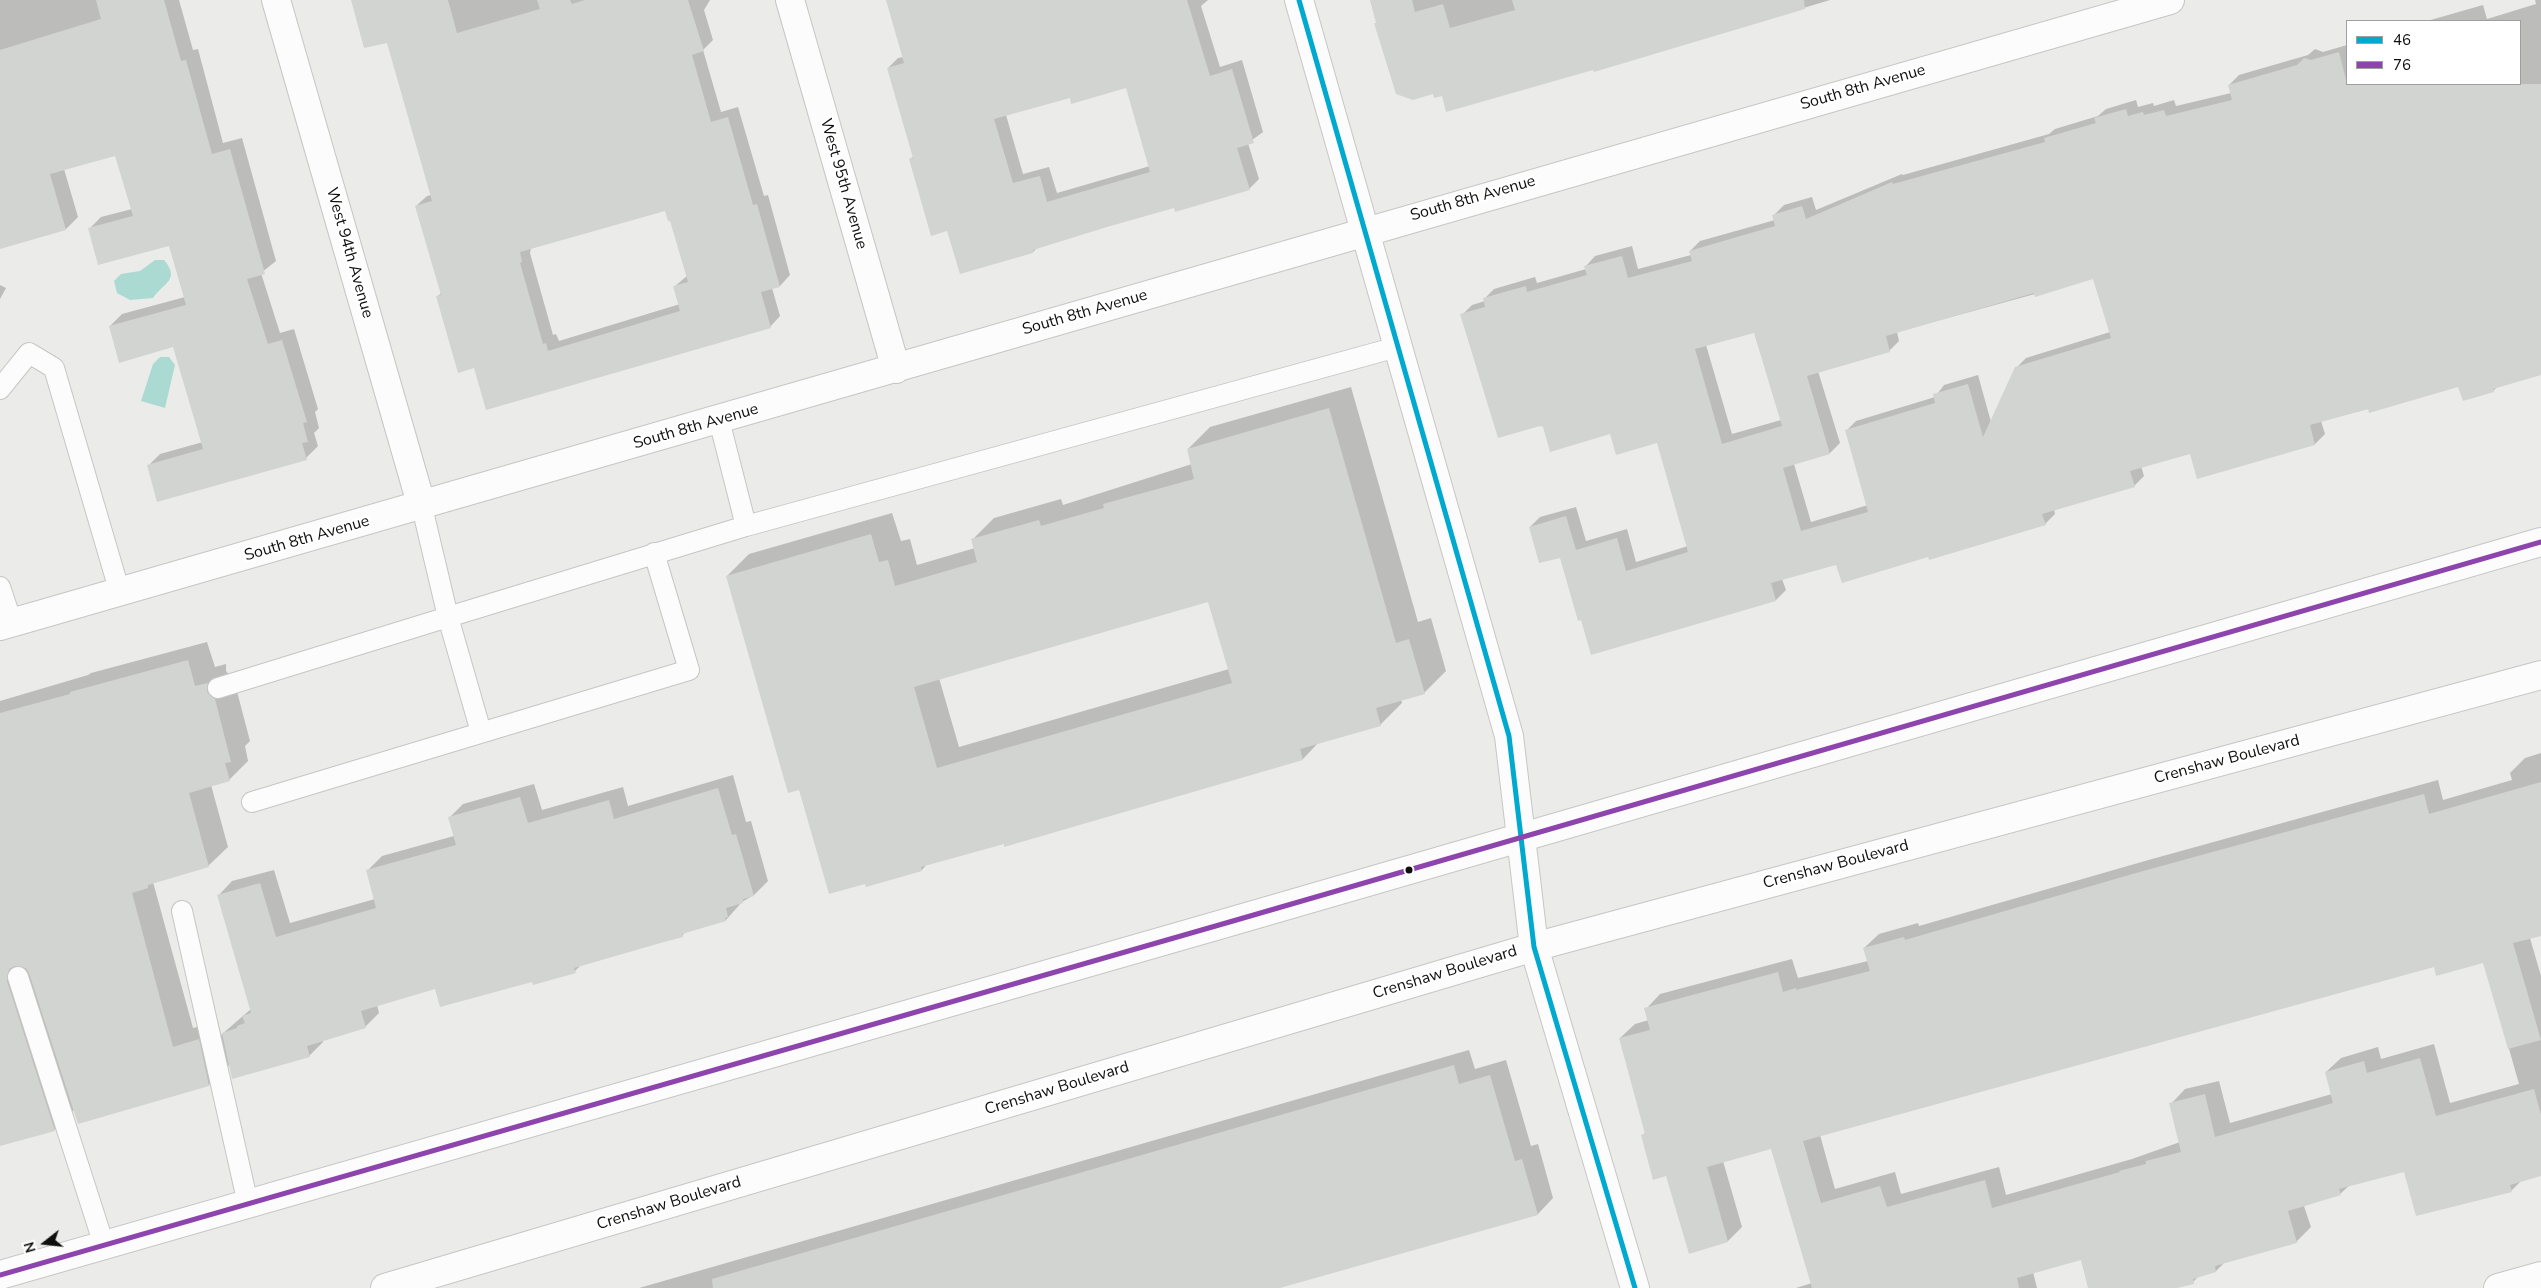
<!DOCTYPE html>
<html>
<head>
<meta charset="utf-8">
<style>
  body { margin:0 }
  #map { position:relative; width:2541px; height:1288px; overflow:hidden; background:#ebece9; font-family:"Nunito Sans",sans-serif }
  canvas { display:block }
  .legend { position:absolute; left:2346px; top:20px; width:175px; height:65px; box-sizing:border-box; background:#fff; border:1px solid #9f9f9f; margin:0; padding:6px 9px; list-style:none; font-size:15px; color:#0f0f0e }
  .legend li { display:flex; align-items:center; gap:10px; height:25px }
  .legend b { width:25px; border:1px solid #9f9f9f }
  .north { position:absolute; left:20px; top:1218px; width:50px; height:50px; -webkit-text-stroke:4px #fff; paint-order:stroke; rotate:254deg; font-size:14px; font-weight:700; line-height:20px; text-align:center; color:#0f0f0e }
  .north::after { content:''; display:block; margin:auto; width:18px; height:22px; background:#0f0f0e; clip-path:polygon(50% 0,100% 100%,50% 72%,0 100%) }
</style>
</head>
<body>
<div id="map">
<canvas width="2541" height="1288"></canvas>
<ul class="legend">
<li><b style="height:6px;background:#00a9ce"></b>46</li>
<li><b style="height:6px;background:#8e44ad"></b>76</li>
</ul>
<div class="north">N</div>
</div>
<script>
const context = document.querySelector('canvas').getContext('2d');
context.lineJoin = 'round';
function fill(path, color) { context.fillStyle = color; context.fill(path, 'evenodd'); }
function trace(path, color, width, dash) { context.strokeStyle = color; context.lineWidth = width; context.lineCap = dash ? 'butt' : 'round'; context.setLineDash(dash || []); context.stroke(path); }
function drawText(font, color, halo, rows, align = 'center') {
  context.font = font + ' "Nunito Sans",sans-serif'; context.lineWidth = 5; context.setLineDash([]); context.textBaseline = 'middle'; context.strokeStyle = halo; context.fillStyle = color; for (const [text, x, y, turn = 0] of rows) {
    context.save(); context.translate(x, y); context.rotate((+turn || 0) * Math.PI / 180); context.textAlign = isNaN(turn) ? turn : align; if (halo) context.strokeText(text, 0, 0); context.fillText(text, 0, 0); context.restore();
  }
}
fill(new Path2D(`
  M 155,260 L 164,260 C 181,280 163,283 153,298 L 130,300 L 117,293 L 114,281 L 121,274 L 140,271 Z
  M 160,357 L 169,357 L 175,365 L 165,408 L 141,401 L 153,364 Z`), '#abdad3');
fill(new Path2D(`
  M 0,0 L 179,0 L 193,50 L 198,49 L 223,143 L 242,138 L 276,261 L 261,273 L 280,333 L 294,329 L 318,409 L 315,412 L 319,428 L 314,433 L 318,446 L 306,458 L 148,466 L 160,454 L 203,442 L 174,346 L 110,326 L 122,314 L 185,297 L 170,245 L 89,229 L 101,217 L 132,209 L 116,154 L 64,169 L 78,217 L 66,229 L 0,248 Z
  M 352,0 L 710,0 L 704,10 L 713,40 L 703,50 L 721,112 L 738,107 L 764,196 L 768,195 L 790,275 L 780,286 L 772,288 L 780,316 L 770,327 L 475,367 L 437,297 L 441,293 L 416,206 L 427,196 L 431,195 L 387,41 ZM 666,210 L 671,219 L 687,276 L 675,286 L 680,304 L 559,341 L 556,334 L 553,335 L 530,253 L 531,248 Z
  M 888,0 L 1208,0 L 1201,6 L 1220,67 L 1242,60 L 1263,132 L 1248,143 L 1259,179 L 1249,189 L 1175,206 L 1038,247 L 1033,252 L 948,230 L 910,159 L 914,156 L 888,68 L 898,58 L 904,57 ZM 1127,86 L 1150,166 L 1057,193 L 1049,167 L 1023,174 L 1006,115 L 1070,96 Z
  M 1372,0 L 1830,0 L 1631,60 L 1443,94 L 1377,22 Z
  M 2535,0 L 2541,0 L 2541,374 L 2498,386 L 2493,391 L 2459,386 L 2321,421 L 2325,434 L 2315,444 L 2191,452 L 2141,466 L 2144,476 L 2134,486 L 2054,509 L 2055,514 L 2045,524 L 1929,556 L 1837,563 L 1782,579 L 1786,590 L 1776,600 L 1592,653 L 1561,556 L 1530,527 L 1540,517 L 1576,507 L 1586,541 L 1627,529 L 1636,562 L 1688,546 L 1658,441 L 1610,432 L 1544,426 L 1462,315 L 1472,305 L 1485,301 L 1484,299 L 1494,289 L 1535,277 L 1537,283 L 1586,269 L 1586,266 L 1595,256 L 1632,246 L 1638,269 L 1691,255 L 1690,251 L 1700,241 L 1775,220 L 1774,215 L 1784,205 L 1812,197 L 1816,210 L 1902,174 L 1903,175 L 2049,134 L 2055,129 L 2098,116 L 2106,109 L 2136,100 L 2138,107 L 2153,103 L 2154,106 L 2174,100 L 2176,106 L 2231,93 L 2229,85 L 2239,75 L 2308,55 L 2315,49 L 2323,52 L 2347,45 L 2347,84 L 2520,84 L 2520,21 L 2427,21 L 2483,5 L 2487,19 L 2536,4 ZM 2093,278 L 2110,332 L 2026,358 L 2016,368 L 1991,422 L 1978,375 L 1944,385 L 1935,397 L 1856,421 L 1846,431 L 1868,505 L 1811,522 L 1794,464 L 1830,453 L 1840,443 L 1818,371 L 1889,351 L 1899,341 L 1897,332 ZM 1755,332 L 1781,420 L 1732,434 L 1706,345 Z
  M 0,285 L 6,288 L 0,299 Z
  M 1351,387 L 1418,622 L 1431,618 L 1446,671 L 1424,693 L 1401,699 L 1402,703 L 1380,725 L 1319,742 L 1303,759 L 927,864 L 922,870 L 800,789 L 727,576 L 749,554 L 892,513 L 901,541 L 910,539 L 917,565 L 975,548 L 972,540 L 994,518 L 1061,499 L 1063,505 L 1192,464 L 1188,449 L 1210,427 ZM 1209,601 L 1229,669 L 959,747 L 939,678 Z
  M 207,642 L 215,667 L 226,664 L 226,671 L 234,680 L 250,741 L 245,746 L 248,761 L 229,780 L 211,785 L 228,847 L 208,866 L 153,882 L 193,1028 L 218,1021 L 221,1035 L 251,1009 L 218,896 L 232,881 L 274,870 L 290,923 L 375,899 L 367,871 L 382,856 L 454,836 L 449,818 L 463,804 L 534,784 L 542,810 L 623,787 L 628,806 L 733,775 L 746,822 L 751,821 L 768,881 L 754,895 L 742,902 L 726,920 L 686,931 L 682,936 L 581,965 L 575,971 L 533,981 L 436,988 L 377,1005 L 379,1013 L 365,1027 L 323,1040 L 323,1042 L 309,1056 L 230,1064 L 209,1085 L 74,1110 L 54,1130 L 0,1145 L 0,701 L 88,675 L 91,673 Z
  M 2541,753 L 2541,935 L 2530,938 L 2541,976 L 2541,1175 L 2521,1181 L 2511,1191 L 2405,1170 L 2350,1185 L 2340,1194 L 2304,1206 L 2311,1227 L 2296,1242 L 2225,1262 L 2216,1271 L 2200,1275 L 2193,1282 L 2172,1288 L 2089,1288 L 2081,1259 L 2033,1272 L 2037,1288 L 1796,1288 L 1812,1283 L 1771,1148 L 1723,1161 L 1742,1227 L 1728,1241 L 1689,1252 L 1667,1175 L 1642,1136 L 1646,1132 L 1620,1038 L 1635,1024 L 1649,1020 L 1646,1009 L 1660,994 L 1792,959 L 1798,978 L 1868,961 L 1864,948 L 1879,934 L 1918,923 L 1919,926 L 2152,859 L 2438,780 L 2443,800 L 2512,780 L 2510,773 L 2525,758 ZM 2484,961 L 2519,1084 L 2450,1103 L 2434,1044 L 2381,1059 L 2378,1047 L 2341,1058 L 2326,1072 L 2332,1094 L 2230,1123 L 2219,1081 L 2185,1089 L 2171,1104 L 2180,1142 L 2132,1159 L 2006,1195 L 1999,1167 L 1901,1194 L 1895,1172 L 1835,1189 L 1820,1135 L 2435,966 Z
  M 1469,1050 L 1475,1069 L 1506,1060 L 1531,1146 L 1538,1144 L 1553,1198 L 1538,1214 L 1276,1288 L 639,1288 Z`), '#0003');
fill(new Path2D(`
  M 96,0 L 164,0 L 181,61 L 186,60 L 212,154 L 230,149 L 265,274 L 247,279 L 268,344 L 282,340 L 307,422 L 303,423 L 308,442 L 302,443 L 307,460 L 157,502 L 147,465 L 203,449 L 173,347 L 119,363 L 109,326 L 186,305 L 169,246 L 98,265 L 88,228 L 133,216 L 115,156 L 50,174 L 66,230 L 0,249 L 0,50 L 101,19 Z
  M 351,0 L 448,0 L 457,33 L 540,9 L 537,0 L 570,0 L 572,4 L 585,0 L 688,0 L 704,51 L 692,55 L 711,122 L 728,117 L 753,205 L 757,204 L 780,287 L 761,292 L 771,328 L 486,410 L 474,368 L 458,373 L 436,296 L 441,295 L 415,206 L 432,201 L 387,43 L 364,48 ZM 665,211 L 668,221 L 670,221 L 688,282 L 673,286 L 680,311 L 548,351 L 546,343 L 543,344 L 520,263 L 522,262 L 520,252 Z
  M 886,0 L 1187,0 L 1210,76 L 1232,69 L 1254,143 L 1237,148 L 1250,190 L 1175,212 L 1174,208 L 1107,227 L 1033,250 L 1033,253 L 960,274 L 947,231 L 931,236 L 909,159 L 913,158 L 887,68 L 904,63 ZM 1126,88 L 1150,172 L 1047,202 L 1040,176 L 1013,183 L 994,119 L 1070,98 L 1071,104 Z
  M 1370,0 L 1412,0 L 1415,12 L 1443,4 L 1450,28 L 1515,10 L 1512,0 L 1804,0 L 1805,9 L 1594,72 L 1593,70 L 1446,112 L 1442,96 L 1434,98 L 1433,94 L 1413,100 L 1396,94 L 1374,23 L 1376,23 Z
  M 2339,52 L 2347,84 L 2541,84 L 2541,375 L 2493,389 L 2494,392 L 2463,401 L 2458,387 L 2369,413 L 2368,409 L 2310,425 L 2315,445 L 2197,479 L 2190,454 L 2130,471 L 2135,487 L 2042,514 L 2046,525 L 1929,560 L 1928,557 L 1842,583 L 1836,565 L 1771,583 L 1776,601 L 1591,655 L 1581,620 L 1578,621 L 1560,558 L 1539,563 L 1529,527 L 1566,516 L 1576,550 L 1617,538 L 1626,571 L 1688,552 L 1657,443 L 1616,455 L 1610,434 L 1550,452 L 1543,427 L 1540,426 L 1498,438 L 1460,314 L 1485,307 L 1483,298 L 1526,286 L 1527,292 L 1587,275 L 1584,266 L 1622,256 L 1628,278 L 1692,261 L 1689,251 L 1775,226 L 1772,215 L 1802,206 L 1806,219 L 1892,182 L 1893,184 L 2045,142 L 2044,138 L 2096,123 L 2094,118 L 2126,109 L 2128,116 L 2143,112 L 2144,115 L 2164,110 L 2166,116 L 2232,100 L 2228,85 L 2297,65 L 2304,58 L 2311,60 ZM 2093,279 L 2111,338 L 2015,367 L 1983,437 L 1968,384 L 1933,394 L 1935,403 L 1845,430 L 1868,512 L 1801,531 L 1783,468 L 1830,454 L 1807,376 L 1890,352 L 1886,336 L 2034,293 L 2035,297 ZM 1754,333 L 1782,426 L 1722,444 L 1695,349 Z
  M 1329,408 L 1396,643 L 1409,639 L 1425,694 L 1376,708 L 1381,726 L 1300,749 L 1303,760 L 1004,847 L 1004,844 L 921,867 L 922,871 L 866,887 L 865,884 L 829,894 L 799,790 L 788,793 L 726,576 L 871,534 L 879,562 L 888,560 L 895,586 L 977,562 L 971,539 L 1039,520 L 1041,526 L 1104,508 L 1103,504 L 1194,479 L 1187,449 ZM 1208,602 L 1232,683 L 937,768 L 914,687 Z
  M 188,660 L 195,686 L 208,683 L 207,692 L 215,699 L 231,762 L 225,763 L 230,781 L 189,793 L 209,867 L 148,885 L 148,888 L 132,893 L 173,1047 L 199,1039 L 209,1086 L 78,1124 L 29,973 L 26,968 L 15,966 L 9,969 L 7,981 L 55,1131 L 0,1146 L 0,713 L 70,694 L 70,692 Z
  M 2541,782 L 2541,936 L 2513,943 L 2541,1040 L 2508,1049 L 2483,963 L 2436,976 L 2434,967 L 1803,1141 L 1821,1203 L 1880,1186 L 1887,1207 L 1985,1180 L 1992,1208 L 2120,1172 L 2119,1171 L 2146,1164 L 2146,1161 L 2181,1152 L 2169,1103 L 2205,1094 L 2215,1137 L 2333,1103 L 2325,1072 L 2364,1061 L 2367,1073 L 2420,1058 L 2436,1116 L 2534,1089 L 2541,1115 L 2541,1176 L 2510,1185 L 2512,1192 L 2416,1216 L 2404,1172 L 2339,1189 L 2341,1195 L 2288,1211 L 2297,1243 L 2215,1266 L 2216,1272 L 2193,1279 L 2194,1284 L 2177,1288 L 2088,1288 L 2081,1260 L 2017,1278 L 2019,1288 L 1812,1288 L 1771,1149 L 1707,1167 L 1728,1242 L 1689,1254 L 1666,1176 L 1653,1180 L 1641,1135 L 1645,1134 L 1619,1038 L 1650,1030 L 1644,1008 L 1778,972 L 1783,992 L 1796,988 L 1796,990 L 1870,971 L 1863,948 L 1904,937 L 1905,940 L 2136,873 L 2424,794 L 2429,814 Z
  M 718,788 L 732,835 L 736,834 L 754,896 L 743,899 L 743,903 L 726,908 L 728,917 L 725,918 L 726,921 L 682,934 L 683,937 L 664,942 L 574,968 L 576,973 L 533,985 L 532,982 L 440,1007 L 435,989 L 361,1011 L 366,1028 L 307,1046 L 310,1057 L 232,1079 L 222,1033 L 237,1028 L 237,1026 L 245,1023 L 242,1016 L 251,1013 L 217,895 L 260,883 L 276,937 L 376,908 L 366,870 L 456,845 L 448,817 L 520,797 L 528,823 L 609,800 L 614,819 Z
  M 1454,1065 L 1459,1084 L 1490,1075 L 1515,1161 L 1522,1159 L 1538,1215 L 1280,1288 L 713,1288 L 712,1279 Z`), '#d2d4d2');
const lane = new Path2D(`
  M 0,389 L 29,353 L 54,368 L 120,593
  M 422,507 L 448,617 L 746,526 L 719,420
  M 746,526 L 1397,347
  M 0,587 L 12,623
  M 218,688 L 448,617 L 481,732
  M 252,802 L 689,670 L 654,553
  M 182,911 L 248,1204
  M 18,977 L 104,1245`);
const street = new Path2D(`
  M 276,0 L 422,507
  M 790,0 L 896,369
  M 1299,0 L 1509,736 L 1534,947 L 1635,1288
  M 0,626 C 724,420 1446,207 2170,0
  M 385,1288 L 1534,947 L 2541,675
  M 2498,1288 L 2541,1276`);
const primary = new Path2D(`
  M 0,1275 L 1226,923 L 2541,542`);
trace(lane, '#c6c6c4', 22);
trace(street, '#c6c6c4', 30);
trace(primary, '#c6c6c4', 30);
trace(lane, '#fcfcfc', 20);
trace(street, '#fcfcfc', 28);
trace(primary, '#fcfcfc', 28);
trace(new Path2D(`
  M 1299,0 L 1509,736 L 1534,947 L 1635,1288`), '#00a9ce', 5);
trace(new Path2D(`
  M 0,1275 L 1226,923 L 2541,542`), '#8e44ad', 5);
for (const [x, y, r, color] of [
  [1409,870,4.5,"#0f0f0e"]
]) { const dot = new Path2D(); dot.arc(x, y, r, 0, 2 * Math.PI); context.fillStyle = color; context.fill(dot); trace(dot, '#fff', 2); }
drawText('16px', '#0f0f0e', '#fff', [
  ["South 8th Avenue",1863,88,-16],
  ["West 95th Avenue",843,184,74],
  ["South 8th Avenue",1473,199,-16],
  ["West 94th Avenue",349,253,74],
  ["South 8th Avenue",1085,313,-16],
  ["South 8th Avenue",696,427,-16],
  ["South 8th Avenue",307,539,-16],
  ["Crenshaw Boulevard",2227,760,-15],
  ["Crenshaw Boulevard",1836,865,-15],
  ["Crenshaw Boulevard",1445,973,-17],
  ["Crenshaw Boulevard",1057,1089,-17],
  ["Crenshaw Boulevard",669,1204,-17]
]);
</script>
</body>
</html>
